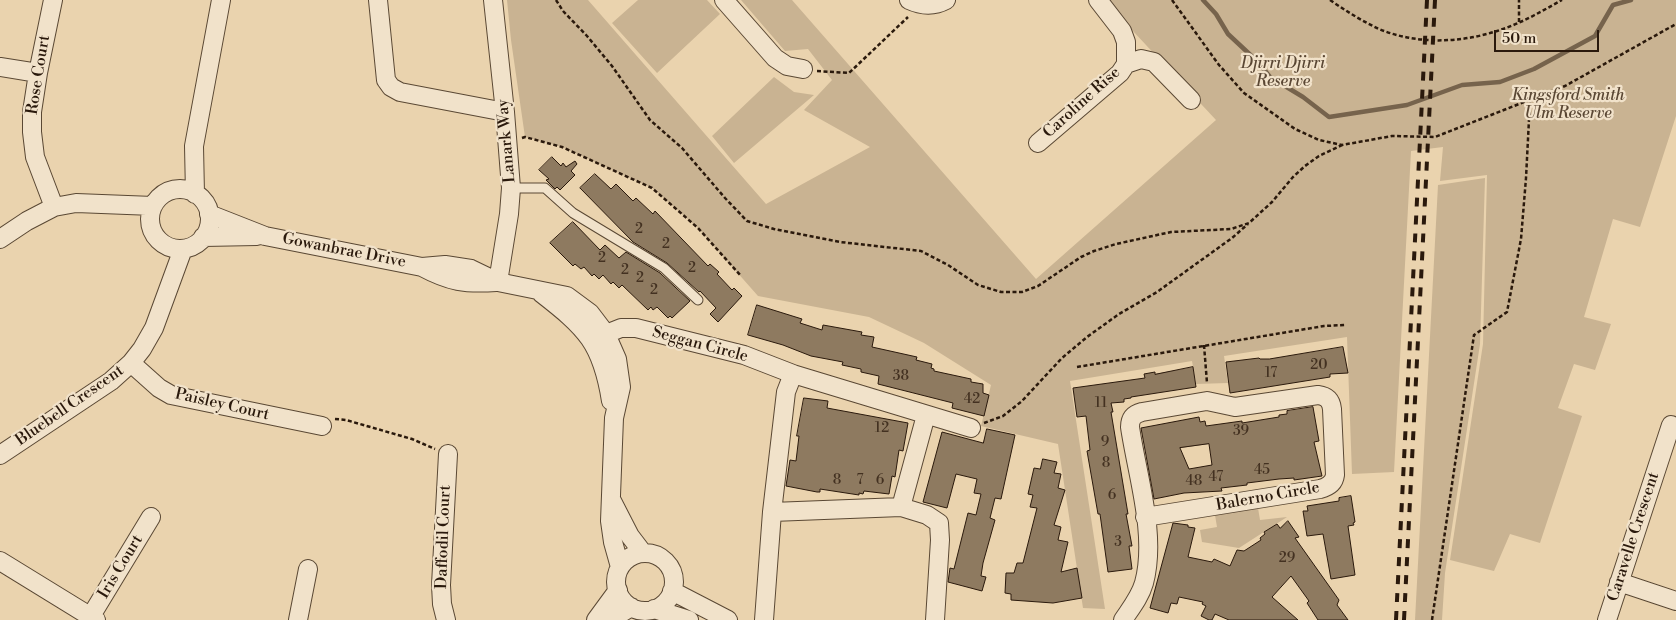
<!DOCTYPE html>
<html>
<head>
<meta charset="utf-8">
<style>
  body { margin:0 }
  #map { position:relative; width:1676px; height:620px; overflow:hidden; background:#ead3ae; font-family:"Libre Bodoni",serif }
  canvas { display:block }
  .scale { position:absolute; left:1494px; top:30px; width:105px; height:22px; box-sizing:border-box; border:2px solid #2a190c; border-top:0; padding-left:6px; font-size:15px; line-height:18px; white-space:nowrap; color:#2a190c; -webkit-text-stroke:4px #f1e2ca; paint-order:stroke }
</style>
</head>
<body>
<div id="map">
<canvas width="1676" height="620"></canvas>
<div class="scale">50 m</div>
</div>
<script>
const context = document.querySelector('canvas').getContext('2d');
context.lineJoin = 'round';
function fill(path, color) { context.fillStyle = color; context.fill(path, 'evenodd'); }
function trace(path, color, width, dash) { context.strokeStyle = color; context.lineWidth = width; context.lineCap = dash ? 'butt' : 'round'; context.setLineDash(dash || []); context.stroke(path); }
function drawText(font, color, halo, rows, align = 'center') {
  context.font = font + ' "Libre Bodoni",serif'; context.lineWidth = 4.5; context.setLineDash([]); context.textBaseline = 'middle'; context.strokeStyle = halo; context.fillStyle = color; for (const [text, x, y, turn = 0] of rows) {
    context.save(); context.translate(x, y); context.rotate((+turn || 0) * Math.PI / 180); context.textAlign = isNaN(turn) ? turn : align; if (halo) context.strokeText(text, 0, 0); context.fillText(text, 0, 0); context.restore();
  }
}
fill(new Path2D(`
  M 507,0 L 588,0 L 766,204 L 870,147 L 804,110 L 832,80 L 808,49 L 785,51 L 741,0 L 792,0 L 1036,279 L 1216,120 L 1118,15 L 1108,0 L 1676,0 L 1676,116 L 1640,227 L 1613,219 L 1584,317 L 1611,324 L 1595,370 L 1574,364 L 1558,408 L 1582,416 L 1540,543 L 1510,534 L 1494,571 L 1450,560 L 1483,344 L 1487,175 L 1440,181 L 1443,147 L 1411,151 L 1394,472 L 1352,474 L 1347,337 L 1224,356 L 1228,383 L 1196,384 L 1192,361 L 1070,381 L 1105,609 L 1083,608 L 1058,444 L 981,426 L 991,385 L 924,343 L 869,317 L 758,296 L 698,228 L 652,188 L 562,147 L 525,137 L 511,40 Z
  M 638,0 L 707,0 L 720,14 L 657,73 L 612,23 Z
  M 774,77 L 794,92 L 814,95 L 734,163 L 712,136 Z
  M 1485,178 L 1480,344 L 1445,573 L 1442,620 L 1415,620 L 1438,185 Z
  M 1258,508 L 1260,520 L 1287,517 L 1239,548 L 1202,542 L 1200,530 L 1217,527 L 1215,515 Z`), '#c9b392');
trace(new Path2D(`
  M 1203,0 L 1216,14 L 1228,34 L 1258,62 L 1270,77 L 1303,97 L 1329,117 L 1407,105 L 1462,85 L 1500,82 L 1534,69 L 1595,36 L 1613,5 L 1631,0`), '#76634c', 4.5);
const building = new Path2D(`
  M 552,157 L 561,166 L 563,163 L 566,167 L 575,161 L 577,164 L 571,171 L 575,175 L 560,190 L 557,187 L 555,189 L 546,180 L 549,179 L 539,170 Z
  M 595,174 L 611,189 L 616,184 L 633,201 L 636,198 L 653,214 L 655,211 L 708,266 L 710,264 L 719,272 L 717,274 L 732,290 L 734,288 L 742,296 L 718,322 L 710,314 L 716,308 L 700,291 L 699,292 L 667,263 L 633,242 L 580,188 Z
  M 573,222 L 600,250 L 605,245 L 619,258 L 626,252 L 660,273 L 690,301 L 672,318 L 670,316 L 668,318 L 657,307 L 653,310 L 651,307 L 648,310 L 622,285 L 619,288 L 613,282 L 611,284 L 603,275 L 599,279 L 594,274 L 592,276 L 584,267 L 581,269 L 575,264 L 573,266 L 550,243 Z
  M 757,305 L 802,319 L 800,323 L 822,330 L 823,325 L 862,332 L 861,335 L 874,337 L 872,347 L 917,357 L 916,360 L 932,364 L 931,368 L 934,369 L 934,371 L 971,379 L 971,382 L 983,384 L 983,393 L 989,395 L 984,416 L 952,408 L 953,403 L 878,384 L 879,376 L 861,372 L 861,369 L 842,365 L 843,362 L 811,356 L 783,345 L 748,335 Z
  M 1343,347 L 1348,373 L 1330,374 L 1330,377 L 1230,393 L 1226,362 L 1259,358 L 1260,359 L 1269,359 Z
  M 1193,367 L 1196,387 L 1131,397 L 1131,398 L 1124,399 L 1124,402 L 1111,403 L 1113,412 L 1111,412 L 1128,514 L 1126,514 L 1132,546 L 1129,546 L 1132,569 L 1108,572 L 1100,514 L 1098,514 L 1087,451 L 1090,450 L 1086,416 L 1077,417 L 1073,388 L 1145,378 L 1144,374 L 1155,372 L 1155,374 Z
  M 804,398 L 828,401 L 827,408 L 908,423 L 903,451 L 899,450 L 895,477 L 892,476 L 889,494 L 864,491 L 863,494 L 859,493 L 859,495 L 820,489 L 820,492 L 817,492 L 786,486 L 790,460 L 796,461 L 799,436 L 797,436 Z
  M 1313,407 L 1319,441 L 1314,442 L 1322,476 L 1294,480 L 1294,478 L 1279,479 L 1247,483 L 1247,485 L 1221,488 L 1222,491 L 1184,493 L 1154,499 L 1141,428 L 1199,417 L 1200,422 L 1205,421 L 1206,426 L 1242,421 L 1242,423 L 1279,417 L 1279,415 L 1287,414 L 1287,411 ZM 1209,444 L 1212,465 L 1189,469 L 1180,448 Z
  M 987,429 L 1015,435 L 1001,499 L 995,498 L 990,518 L 995,520 L 983,563 L 981,576 L 986,577 L 982,591 L 948,582 L 950,568 L 954,569 L 968,513 L 976,515 L 981,494 L 974,493 L 977,479 L 956,474 L 947,508 L 923,502 L 942,432 L 983,443 Z
  M 1043,459 L 1057,462 L 1054,473 L 1061,474 L 1058,488 L 1065,490 L 1054,525 L 1061,527 L 1058,540 L 1068,542 L 1061,572 L 1077,568 L 1082,598 L 1053,603 L 1011,600 L 1011,594 L 1005,593 L 1006,573 L 1014,573 L 1017,563 L 1023,563 L 1037,508 L 1030,507 L 1033,495 L 1028,494 L 1034,468 L 1040,469 Z
  M 1351,496 L 1355,522 L 1353,523 L 1354,525 L 1348,526 L 1355,575 L 1331,579 L 1323,534 L 1307,536 L 1303,511 L 1308,511 L 1307,506 L 1339,501 L 1339,498 Z
  M 1288,521 L 1299,537 L 1295,538 L 1339,600 L 1337,605 L 1348,620 L 1318,620 L 1307,603 L 1309,601 L 1291,576 L 1272,597 L 1298,620 L 1229,620 L 1215,614 L 1212,620 L 1209,620 L 1201,616 L 1206,606 L 1202,604 L 1203,602 L 1179,597 L 1177,604 L 1171,603 L 1168,613 L 1150,608 L 1173,523 L 1188,525 L 1188,527 L 1195,528 L 1188,557 L 1212,562 L 1214,559 L 1230,566 L 1237,550 L 1244,551 L 1261,540 L 1260,538 L 1265,534 L 1264,532 L 1277,524 L 1280,528 Z`);
fill(building, '#8e7a60');
trace(building, '#2a190c', 1);
const service = new Path2D(`
  M 511,188 L 545,188 L 573,213 L 664,268 L 698,300`);
const minor = new Path2D(`
  M 53,0 L 38,73 L 32,112 L 32,132 L 35,157 L 54,207
  M 378,0 L 386,80 L 391,87 L 400,92 L 505,112
  M 493,0 L 505,112 L 511,188 L 509,214 L 498,282
  M 724,0 L 775,58 L 787,66 L 803,69
  M 909,0 C 922,6 933,7 946,0
  M 1098,0 L 1122,31 L 1126,42 L 1126,64 L 1141,59 L 1154,62 L 1191,100
  M 0,67 L 38,73
  M 1038,143 L 1120,73 L 1126,64
  M150 219a30 30 0 1 1 60 0a30 30 0 1 1-60 0Z
  M 195,194 L 194,146 L 221,0
  M 209,214 L 265,236 L 422,267 L 445,265 L 471,269 L 498,282 L 567,296 L 590,313 L 606,334 L 617,359 L 621,387 L 614,418 L 610,521 L 613,542 L 620,567
  M 203,237 L 257,236
  M 0,239 L 27,221 L 54,207 L 76,203 L 153,206
  M 422,267 C 450,282 465,284 496,282
  M 541,293 C 586,328 602,343 611,401
  M 606,334 L 621,328 L 636,328 L 744,355 L 793,374 L 971,428
  M 131,363 L 159,388 L 171,395 L 322,426
  M 0,455 L 111,381 L 131,363 L 142,349 L 154,328 L 183,249
  M 611,499 L 630,536 L 643,553
  M 901,507 L 926,415
  M 772,512 L 901,507 L 927,515 L 939,523 L 940,540 L 935,620
  M616 582a29 29 0 1 1 58 0a29 29 0 1 1-58 0Z
  M 0,561 L 96,620
  M 1619,582 L 1676,601
  M 672,591 L 728,620
  M 654,609 L 689,620
  M 91,616 L 151,517
  M 298,620 L 308,569
  M 446,620 L 442,604 L 441,585 L 448,454
  M 596,620 L 618,590
  M 610,620 L 631,607
  M 764,620 L 772,512 L 786,392 L 793,374
  M 1123,620 C 1131,608 1140,597 1144,583 C 1157,535 1137,475 1130,427 C 1130,418 1134,414 1142,412 L 1207,401 L 1235,407 L 1318,395 C 1326,396 1331,400 1332,409 L 1335,475 C 1334,483 1328,487 1320,489 L 1145,517
  M 1607,620 L 1671,425`);
trace(service, '#5a4834', 11);
trace(minor, '#5a4834', 20);
trace(new Path2D(`
  M 556,0 L 563,11 L 587,36 L 612,66 L 650,120 L 682,148 L 725,198 L 747,221 L 774,229 L 840,242 L 921,251 L 948,265 L 978,285 L 1001,292 L 1022,292 L 1038,286 L 1081,257 L 1094,251 L 1116,244 L 1171,232 L 1231,229 L 1249,223 L 1272,202 L 1293,177 L 1305,166 L 1319,156 L 1342,145
  M 1172,0 L 1219,65 L 1244,93 L 1295,129 L 1319,140 L 1342,145 L 1392,136 L 1435,137 L 1565,86 L 1676,24
  M 1330,0 C 1346,11 1362,21 1379,29 C 1417,45 1462,43 1500,30 C 1522,23 1542,11 1562,0
  M 1519,22 L 1519,0
  M 817,71 L 849,73 L 908,17
  M 522,138 L 525,137 L 562,147 L 652,188 L 698,228 L 741,276
  M 1204,345 L 1207,383
  M 1077,367 L 1324,326 L 1345,325
  M 335,419 L 346,420 L 412,439 L 435,449
  M 984,423 L 1003,416 L 1022,401 L 1062,358 L 1087,337 L 1119,314 L 1157,292 L 1232,238 L 1248,224
  M 1432,620 L 1474,335 L 1507,312 L 1521,239 L 1526,178 L 1530,100`), '#2a190c', 2.5, [4, 2.5]);
trace(service, '#f1e2ca', 9);
trace(minor, '#f1e2ca', 18);
trace(new Path2D(`
  M 1396,620 L 1427,0
  M 1404,620 L 1435,0`), '#2a190c', 4, [9, 9]);
drawText('14px', '#433121', null, [
  ["2",639,230],
  ["2",666,245],
  ["2",602,259],
  ["2",692,269],
  ["2",625,271],
  ["2",640,279],
  ["2",654,291],
  ["20",1319,366],
  ["17",1271,374],
  ["38",901,377],
  ["42",972,400],
  ["11",1101,404],
  ["12",882,429],
  ["39",1241,432],
  ["9",1105,443],
  ["8",1106,464],
  ["45",1262,471],
  ["47",1216,478],
  ["8",837,481],
  ["7",860,481],
  ["6",880,481],
  ["48",1194,482],
  ["6",1112,496],
  ["3",1118,543],
  ["29",1287,559]
]);
drawText('italic 16px', '#5a4734', '#f1e2ca', [
  ["Djirri Djirri",1283,64],
  ["Reserve",1283,82],
  ["Kingsford Smith",1568,96],
  ["Ulm Reserve",1568,114]
]);
drawText('16px', '#2a190c', '#f1e2ca', [
  ["Rose Court",39,75,-81],
  ["Caroline Rise",1082,103,-42],
  ["Lanark Way",507,141,-95],
  ["Gowanbrae Drive",344,251,11],
  ["Seggan Circle",700,345,15],
  ["Paisley Court",222,405,13],
  ["Bluebell Crescent",70,406,-35],
  ["Balerno Circle",1268,497,-10],
  ["Daffodil Court",444,537,-88],
  ["Caravelle Crescent",1634,537,-72],
  ["Iris Court",121,567,-59]
]);
</script>
</body>
</html>
